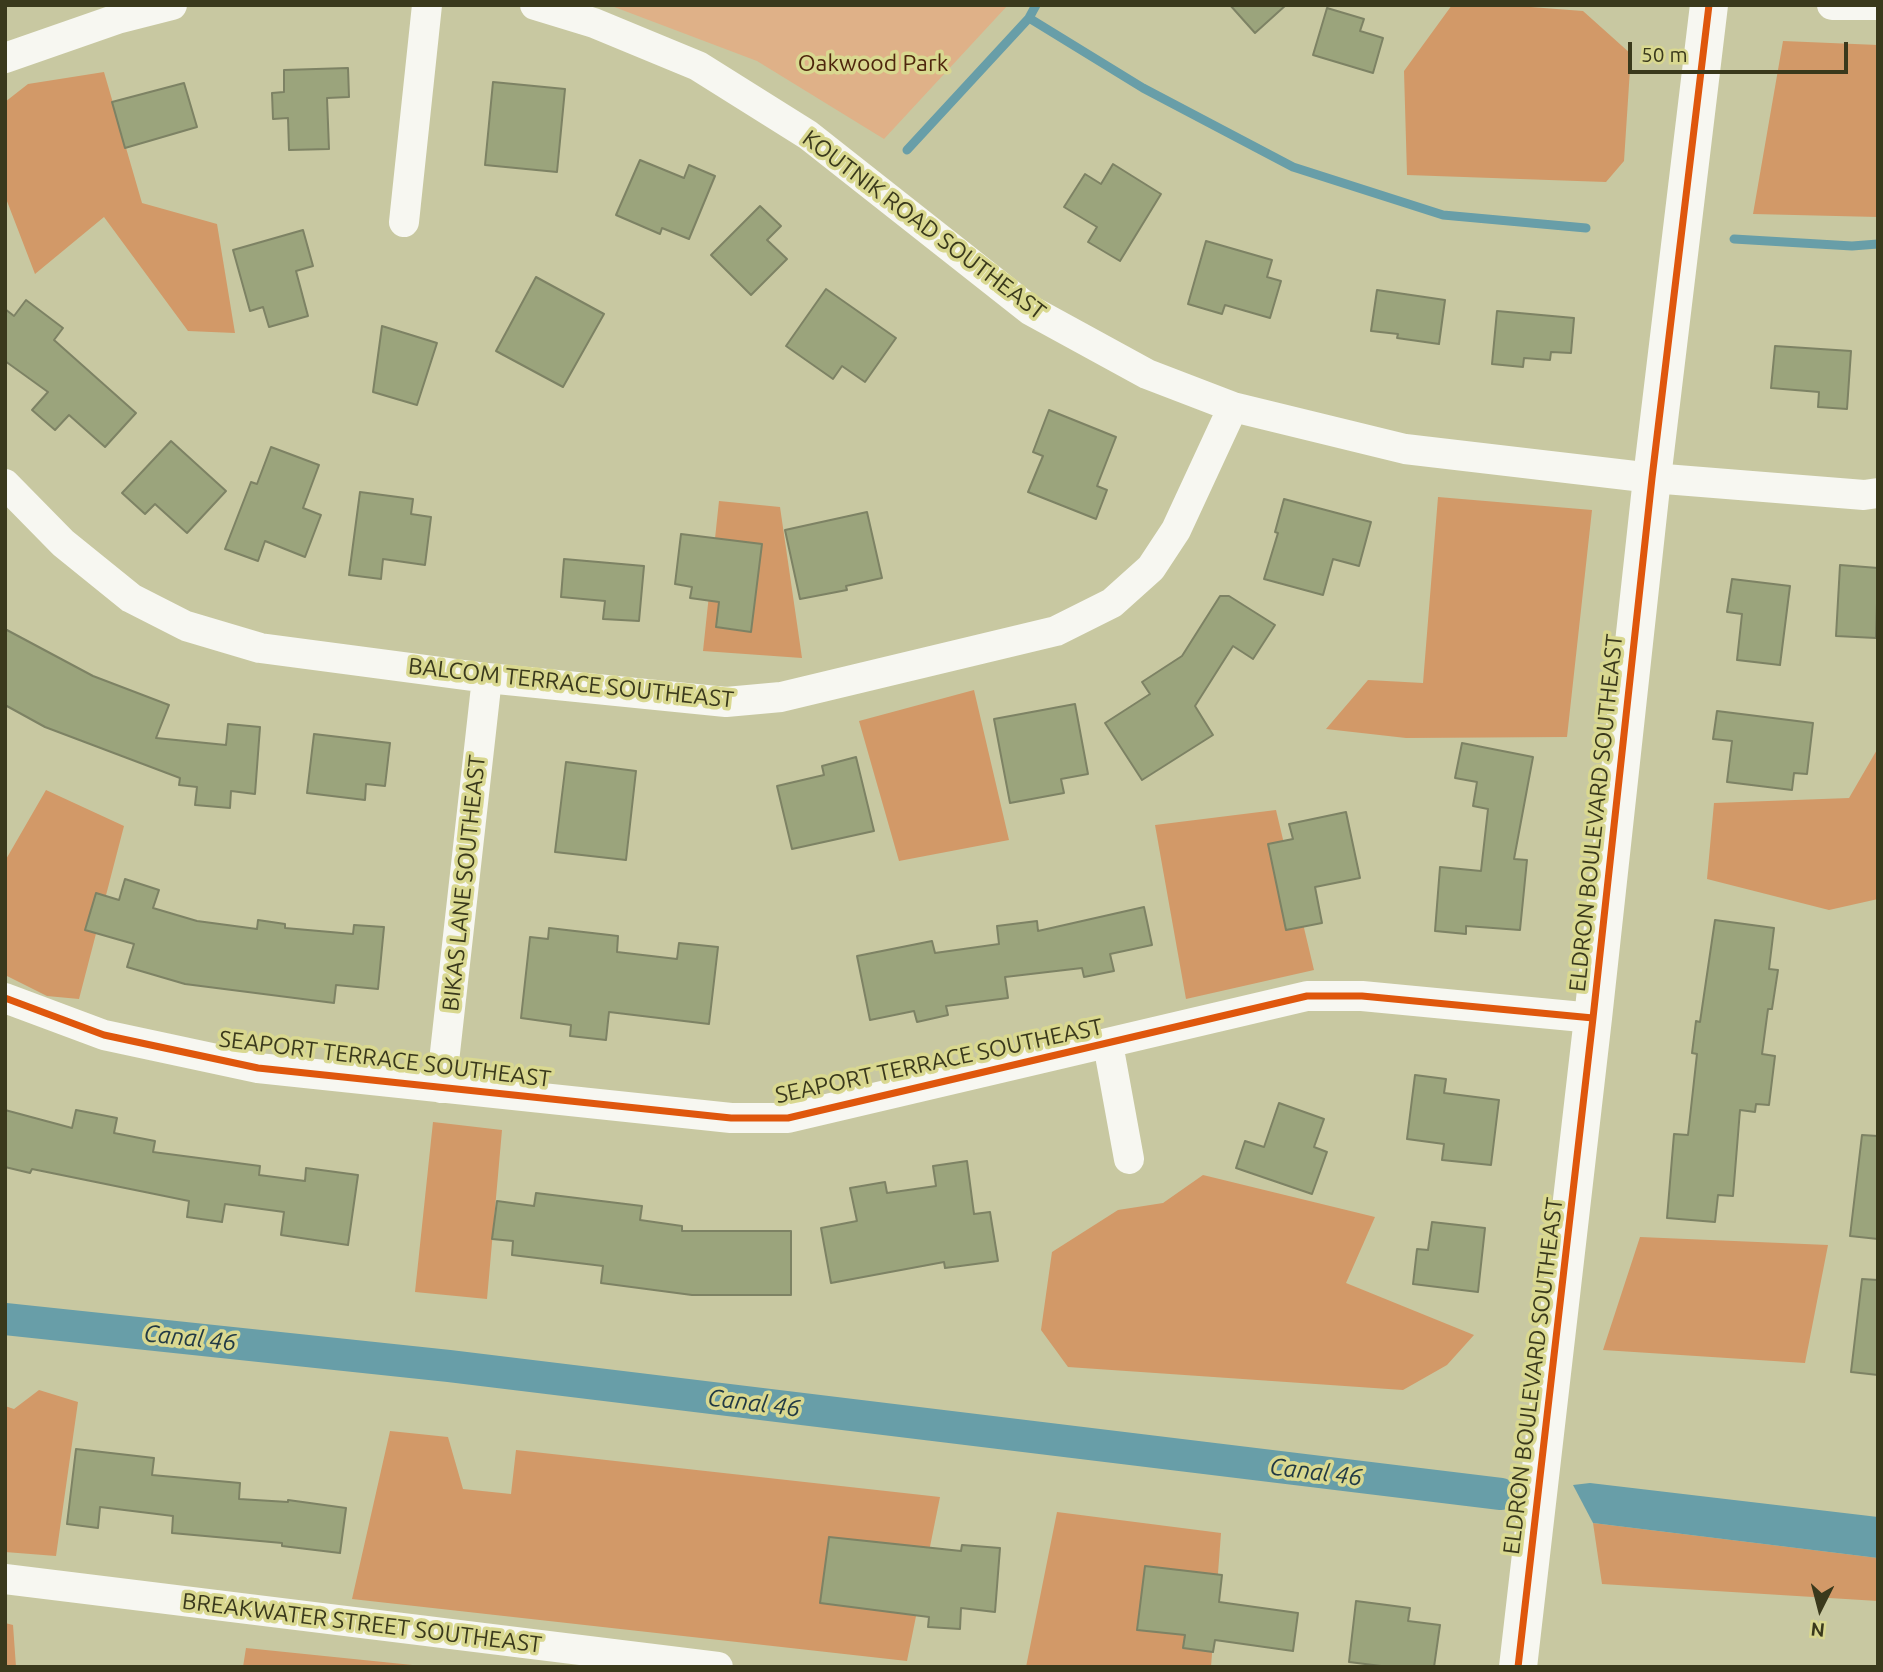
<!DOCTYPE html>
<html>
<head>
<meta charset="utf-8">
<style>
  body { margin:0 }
  #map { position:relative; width:1883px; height:1672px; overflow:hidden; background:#c8c8a1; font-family:Ubuntu,sans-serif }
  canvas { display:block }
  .frame { position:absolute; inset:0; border:7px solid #3a391c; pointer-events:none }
  .north { position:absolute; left:1785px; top:1574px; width:70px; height:70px; -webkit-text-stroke:5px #d9d890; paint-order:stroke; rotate:186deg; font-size:19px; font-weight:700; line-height:28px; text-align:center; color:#3a391c }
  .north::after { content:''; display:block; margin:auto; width:24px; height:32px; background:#3a391c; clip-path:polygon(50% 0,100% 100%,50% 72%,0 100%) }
  .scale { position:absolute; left:1628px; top:42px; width:220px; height:32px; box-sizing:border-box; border:4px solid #3a391c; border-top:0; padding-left:9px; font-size:21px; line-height:24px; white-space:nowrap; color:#3a391c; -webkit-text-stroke:5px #d9d890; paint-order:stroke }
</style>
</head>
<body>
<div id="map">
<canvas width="1883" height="1672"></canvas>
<div class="frame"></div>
<div class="north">N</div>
<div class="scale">50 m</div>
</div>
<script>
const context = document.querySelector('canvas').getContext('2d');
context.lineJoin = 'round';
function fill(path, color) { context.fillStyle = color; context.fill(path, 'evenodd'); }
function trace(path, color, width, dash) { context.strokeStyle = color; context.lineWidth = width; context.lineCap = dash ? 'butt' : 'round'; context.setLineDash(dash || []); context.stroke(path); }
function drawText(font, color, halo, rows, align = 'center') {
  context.font = font + ' Ubuntu,sans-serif'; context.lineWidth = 7; context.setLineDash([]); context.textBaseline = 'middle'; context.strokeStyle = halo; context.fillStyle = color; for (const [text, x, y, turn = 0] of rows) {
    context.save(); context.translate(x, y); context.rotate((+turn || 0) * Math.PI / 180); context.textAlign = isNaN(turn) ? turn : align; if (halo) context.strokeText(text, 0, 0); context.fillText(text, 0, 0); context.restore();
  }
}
fill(new Path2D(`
  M 609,5 L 1008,5 L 884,139 L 757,61 Z`), '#dfb188');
fill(new Path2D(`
  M 1452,5 L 1504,5 L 1583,11 L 1631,54 L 1624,161 L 1606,182 L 1407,175 L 1404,71 Z
  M 1783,41 L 1878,45 L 1878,217 L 1753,214 Z
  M 104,72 L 142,203 L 217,224 L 235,333 L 188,331 L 104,217 L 35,274 L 5,196 L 5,102 L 28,84 Z
  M 1438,497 L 1592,510 L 1567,737 L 1406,738 L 1326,729 L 1368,680 L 1423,683 Z
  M 719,501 L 780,507 L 802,658 L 703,651 Z
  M 974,690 L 1009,840 L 899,861 L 859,721 Z
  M 1878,748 L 1878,899 L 1829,910 L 1707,879 L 1714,803 L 1849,798 Z
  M 46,790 L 124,826 L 79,999 L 47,996 L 5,975 L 5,861 Z
  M 1276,810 L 1314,970 L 1186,999 L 1155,825 Z
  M 433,1122 L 502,1130 L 487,1299 L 415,1292 Z
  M 1203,1175 L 1375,1217 L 1346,1283 L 1474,1335 L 1447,1365 L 1403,1390 L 1068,1367 L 1041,1330 L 1052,1252 L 1118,1210 L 1163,1203 Z
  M 1640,1237 L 1828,1245 L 1805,1363 L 1603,1350 Z
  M 39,1390 L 78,1402 L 56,1556 L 5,1552 L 5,1406 L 14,1409 Z
  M 390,1431 L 448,1437 L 463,1489 L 511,1494 L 516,1450 L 940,1497 L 907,1661 L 352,1599 Z
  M 1057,1512 L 1221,1533 L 1211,1667 L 1026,1667 Z
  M 1593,1523 L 1878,1558 L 1878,1601 L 1602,1584 Z
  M 5,1623 L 13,1625 L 16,1667 L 5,1667 Z
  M 246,1648 L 432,1667 L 243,1667 Z`), '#d29968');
fill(new Path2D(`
  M 1590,1483 L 1878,1517 L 1878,1558 L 1593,1523 L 1573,1485 Z`), '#689ea8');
trace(new Path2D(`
  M 1029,18 L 1143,88 L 1293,167 L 1443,215 L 1586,228
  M 907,150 L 1029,18 L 1036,5
  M 1734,239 L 1852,246 L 1878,244`), '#689ea8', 9);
trace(new Path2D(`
  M 5,1319 L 449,1366 L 1501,1494`), '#689ea8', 32);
const building = new Path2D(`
  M 1230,5 L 1286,5 L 1255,33 Z
  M 1327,8 L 1364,19 L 1360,31 L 1383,38 L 1373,73 L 1313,55 Z
  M 348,68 L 349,97 L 327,98 L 329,149 L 289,150 L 288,118 L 273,119 L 272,93 L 284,92 L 284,70 Z
  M 493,82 L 565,89 L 557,172 L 485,165 Z
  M 184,83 L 197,127 L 125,148 L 112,102 Z
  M 640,160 L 684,178 L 689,165 L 715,176 L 689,239 L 662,228 L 660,234 L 616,215 Z
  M 1113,164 L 1161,194 L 1120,261 L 1088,242 L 1097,227 L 1064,207 L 1085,174 L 1101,184 Z
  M 760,206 L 781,226 L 767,240 L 787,259 L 751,295 L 711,255 Z
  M 303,230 L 313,266 L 296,271 L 308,316 L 269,327 L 263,307 L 250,311 L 233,250 Z
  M 1206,241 L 1272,260 L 1267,277 L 1281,281 L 1270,318 L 1225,305 L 1222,314 L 1188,304 Z
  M 536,277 L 604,314 L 563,387 L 496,351 Z
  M 826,289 L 896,338 L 865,382 L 842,366 L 833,379 L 786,346 Z
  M 1377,290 L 1445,300 L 1439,344 L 1397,338 L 1398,334 L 1371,331 Z
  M 26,300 L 63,328 L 54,340 L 136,413 L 105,447 L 69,415 L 55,430 L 32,410 L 48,392 L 5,361 L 5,309 L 14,316 Z
  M 1497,311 L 1574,318 L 1571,353 L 1551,352 L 1550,360 L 1524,358 L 1523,367 L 1492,364 Z
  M 382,326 L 437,343 L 417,405 L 373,392 Z
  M 1775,346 L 1851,351 L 1847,409 L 1818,407 L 1819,392 L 1771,388 Z
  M 1049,410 L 1116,437 L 1097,486 L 1107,490 L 1096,519 L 1028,492 L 1043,456 L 1033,452 Z
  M 171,441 L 226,491 L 187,533 L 155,504 L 145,514 L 122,493 Z
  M 271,447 L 319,465 L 303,508 L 321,515 L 305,557 L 265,541 L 258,561 L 225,549 L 251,482 L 257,484 Z
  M 360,492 L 413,499 L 411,514 L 431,517 L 425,565 L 383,559 L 381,579 L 349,575 Z
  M 1284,499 L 1371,522 L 1359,566 L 1333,559 L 1323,595 L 1264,579 L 1278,533 L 1275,532 Z
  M 867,512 L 882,578 L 846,586 L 847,590 L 800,599 L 785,530 Z
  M 681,534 L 762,544 L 751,632 L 716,627 L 719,602 L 690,598 L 692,587 L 675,584 Z
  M 564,559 L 644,566 L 639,621 L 603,619 L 605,601 L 561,597 Z
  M 1840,565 L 1878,568 L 1876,638 L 1836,636 Z
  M 1732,579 L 1790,586 L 1780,665 L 1737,660 L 1742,614 L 1727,612 Z
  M 1220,596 L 1229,596 L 1275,625 L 1253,659 L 1233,646 L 1195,706 L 1213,735 L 1142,780 L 1105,723 L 1150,694 L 1142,682 L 1182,656 Z
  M 5,629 L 93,676 L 169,705 L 156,738 L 226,745 L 228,724 L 260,727 L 255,794 L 231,791 L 230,808 L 195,805 L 197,787 L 179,785 L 180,778 L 45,727 L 5,705 Z
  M 1075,704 L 1088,774 L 1061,779 L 1064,793 L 1010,803 L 994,719 Z
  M 1717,711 L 1813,723 L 1807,774 L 1794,773 L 1792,790 L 1727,782 L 1732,741 L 1713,739 Z
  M 314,734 L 390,743 L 385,786 L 366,784 L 365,800 L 307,793 Z
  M 1462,743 L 1533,757 L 1514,859 L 1527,860 L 1520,930 L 1466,926 L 1466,934 L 1435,931 L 1440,867 L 1481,871 L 1488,809 L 1473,806 L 1477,782 L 1455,778 Z
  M 856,757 L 874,831 L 792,849 L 777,786 L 824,775 L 822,766 Z
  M 566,762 L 636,771 L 626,860 L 555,852 Z
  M 1346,812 L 1360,878 L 1315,887 L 1322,923 L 1286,930 L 1268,844 L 1293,839 L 1289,824 Z
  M 125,879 L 159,890 L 153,908 L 197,921 L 257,929 L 258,920 L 285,924 L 285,928 L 353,934 L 354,925 L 384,927 L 378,989 L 336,985 L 334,1003 L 185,984 L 127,967 L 134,944 L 85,930 L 96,893 L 119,900 Z
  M 1144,907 L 1152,945 L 1110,954 L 1114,971 L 1084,977 L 1082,968 L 1005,977 L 1008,998 L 946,1006 L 948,1015 L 917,1022 L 914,1011 L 870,1020 L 857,956 L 932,941 L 935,953 L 999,944 L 997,926 L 1037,921 L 1038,931 Z
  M 1715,920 L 1774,928 L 1769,969 L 1778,970 L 1772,1009 L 1768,1009 L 1762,1054 L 1775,1056 L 1769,1105 L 1756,1104 L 1755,1112 L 1740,1110 L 1733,1196 L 1718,1195 L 1715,1222 L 1667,1218 L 1674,1134 L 1688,1135 L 1697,1054 L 1692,1053 L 1696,1021 L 1700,1022 Z
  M 549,928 L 618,936 L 617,952 L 677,959 L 679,943 L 718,947 L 709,1024 L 609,1012 L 606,1040 L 570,1036 L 571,1025 L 521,1018 L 530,937 L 548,939 Z
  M 1415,1075 L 1446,1079 L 1444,1093 L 1499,1100 L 1491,1165 L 1442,1160 L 1444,1144 L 1407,1139 Z
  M 1279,1103 L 1324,1119 L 1314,1147 L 1327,1152 L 1312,1194 L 1236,1168 L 1245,1141 L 1264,1147 Z
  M 5,1110 L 72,1128 L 76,1110 L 117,1118 L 114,1133 L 155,1141 L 153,1152 L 260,1166 L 259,1175 L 305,1181 L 306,1168 L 358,1175 L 348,1245 L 281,1235 L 284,1212 L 225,1204 L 222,1222 L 187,1217 L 189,1201 L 32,1169 L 30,1173 L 5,1167 Z
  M 1862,1135 L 1878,1136 L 1878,1239 L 1850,1236 Z
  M 967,1161 L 974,1214 L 990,1212 L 998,1261 L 945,1268 L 944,1262 L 831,1283 L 821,1228 L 857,1221 L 850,1188 L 885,1182 L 887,1193 L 936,1186 L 933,1166 Z
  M 536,1193 L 642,1206 L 640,1220 L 682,1226 L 682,1231 L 791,1231 L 791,1295 L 692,1295 L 601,1283 L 603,1266 L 512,1255 L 513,1241 L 492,1239 L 497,1201 L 534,1206 Z
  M 1432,1222 L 1485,1228 L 1478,1292 L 1413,1284 L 1417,1249 L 1428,1250 Z
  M 1862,1279 L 1878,1280 L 1878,1375 L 1851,1372 Z
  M 76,1449 L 154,1458 L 152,1475 L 240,1483 L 239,1499 L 288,1502 L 288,1500 L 346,1508 L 340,1553 L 282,1546 L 282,1543 L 172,1533 L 173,1516 L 100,1507 L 98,1528 L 67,1524 Z
  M 829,1537 L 961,1551 L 962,1545 L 1000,1548 L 995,1612 L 961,1608 L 960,1629 L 928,1627 L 929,1617 L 820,1603 Z
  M 1145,1566 L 1222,1575 L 1219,1602 L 1298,1613 L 1293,1651 L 1215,1640 L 1213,1652 L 1183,1648 L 1185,1635 L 1137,1630 Z
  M 1356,1601 L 1410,1608 L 1408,1621 L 1440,1625 L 1434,1667 L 1389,1667 L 1349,1662 Z`);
fill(building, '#9ba47c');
trace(building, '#7d8264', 2);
trace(new Path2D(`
  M 535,5 L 594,23 L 698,66 L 808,135 L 1030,310 L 1147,374 L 1233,407 L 1405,449 L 1652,478 L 1864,495 L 1878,493
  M 1832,5 L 1876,5
  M 5,58 L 117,19 L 172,5
  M 404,222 L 427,5
  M 5,484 L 63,543 L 131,598 L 186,626 L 260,648 L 487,678 L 726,702 L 781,697 L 1056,631 L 1112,603 L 1151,568 L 1176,530 L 1233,407
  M 5,998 L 104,1035 L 258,1068 L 731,1118 L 788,1118 L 1307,996 L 1362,996 L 1593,1018
  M 1108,1044 L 1129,1159
  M 441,1088 L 487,678
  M 5,1579 L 718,1667`), '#f7f7f1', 30);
trace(new Path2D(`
  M 1518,1667 L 1593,1018 L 1652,478 L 1709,5`), '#f7f7f1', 38);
trace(new Path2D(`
  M 5,998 L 104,1035 L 258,1068 L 731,1118 L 788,1118 L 1307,996 L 1362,996 L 1593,1018
  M 1518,1667 L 1593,1018 L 1652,478 L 1709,5`), '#df570d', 7);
drawText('23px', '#4e250d', '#d9d890', [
  ["Oakwood Park",873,63]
]);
drawText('23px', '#3a391c', '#d9d890', [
  ["KOUTNIK ROAD SOUTHEAST",924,225,37],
  ["BALCOM TERRACE SOUTHEAST",571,683,6],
  ["ELDRON BOULEVARD SOUTHEAST",1596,813,-84],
  ["BIKAS LANE SOUTHEAST",464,883,-84],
  ["SEAPORT TERRACE SOUTHEAST",385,1059,7],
  ["SEAPORT TERRACE SOUTHEAST",939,1061,-12],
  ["ELDRON BOULEVARD SOUTHEAST",1533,1376,-83],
  ["BREAKWATER STREET SOUTHEAST",362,1623,7]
]);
drawText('italic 24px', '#223a45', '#d9d890', [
  ["Canal 46",190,1338,6],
  ["Canal 46",754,1403,7],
  ["Canal 46",1316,1472,7]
]);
</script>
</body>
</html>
